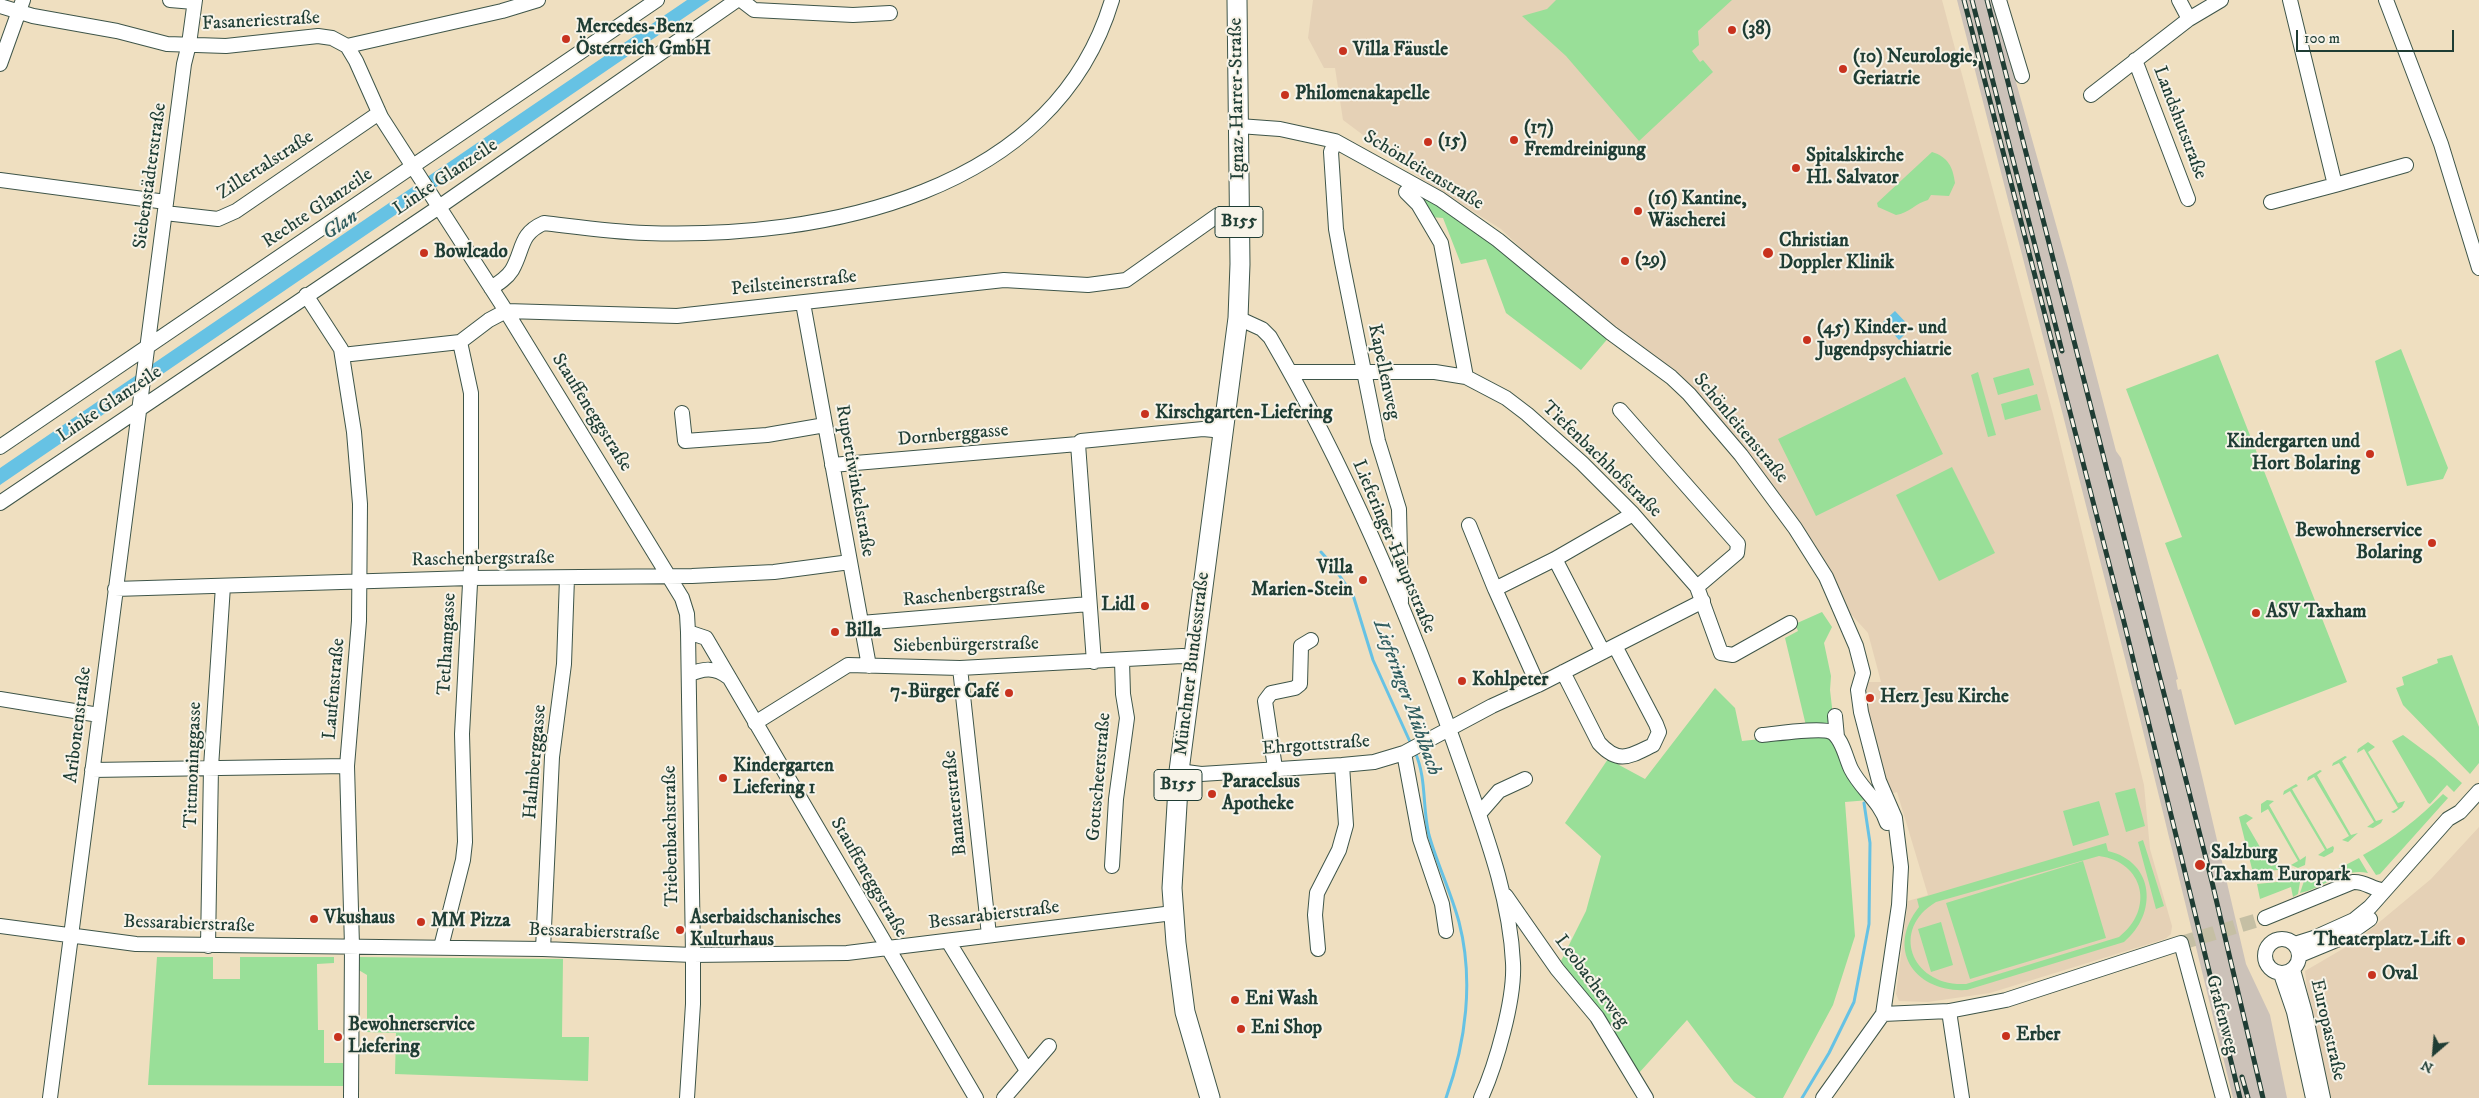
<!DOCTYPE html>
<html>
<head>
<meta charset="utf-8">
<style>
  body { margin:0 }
  #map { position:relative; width:2479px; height:1098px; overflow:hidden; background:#efdfc0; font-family:"IM FELL DW Pica",serif }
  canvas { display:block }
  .north { position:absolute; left:2409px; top:1028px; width:50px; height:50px; -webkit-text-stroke:4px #f7f3e8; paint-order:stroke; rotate:207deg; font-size:14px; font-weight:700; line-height:20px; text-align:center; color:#1f3d34 }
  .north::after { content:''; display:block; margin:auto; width:18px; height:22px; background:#1f3d34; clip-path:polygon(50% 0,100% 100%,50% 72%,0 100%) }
  .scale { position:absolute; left:2296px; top:30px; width:158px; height:22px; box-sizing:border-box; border:2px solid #1f3d34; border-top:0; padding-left:6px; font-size:15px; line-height:18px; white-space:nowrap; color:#1f3d34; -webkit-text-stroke:4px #f7f3e8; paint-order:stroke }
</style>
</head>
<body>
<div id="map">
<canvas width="2479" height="1098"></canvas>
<div class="north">N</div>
<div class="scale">100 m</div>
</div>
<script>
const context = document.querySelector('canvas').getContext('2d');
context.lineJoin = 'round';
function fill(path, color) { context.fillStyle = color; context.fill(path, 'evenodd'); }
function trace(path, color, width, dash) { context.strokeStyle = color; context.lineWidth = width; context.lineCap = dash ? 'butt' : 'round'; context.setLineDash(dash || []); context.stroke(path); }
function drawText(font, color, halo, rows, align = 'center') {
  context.font = font + ' "IM FELL DW Pica",serif'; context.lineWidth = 4; context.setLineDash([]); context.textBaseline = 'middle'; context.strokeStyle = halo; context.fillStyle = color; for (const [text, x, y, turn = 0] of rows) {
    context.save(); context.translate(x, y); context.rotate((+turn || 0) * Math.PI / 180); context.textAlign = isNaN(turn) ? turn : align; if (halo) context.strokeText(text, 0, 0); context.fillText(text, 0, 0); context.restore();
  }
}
fill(new Path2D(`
  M 1313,0 L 1942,0 L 2053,414 L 2144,785 L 2150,849 L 2172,926 L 2171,934 L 2165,939 L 1990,993 L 1928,1002 L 1899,1001 L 1896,994 L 1908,901 L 1928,895 L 1897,792 L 1887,795 L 1862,709 L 1865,682 L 1881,682 L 1868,633 L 1849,612 L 1806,532 L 1747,451 L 1678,376 L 1550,276 L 1501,229 L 1426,182 L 1343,120 L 1335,68 L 1324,68 L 1308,38 Z
  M 2479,827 L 2479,1098 L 2327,1098 L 2310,1013 L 2305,971 L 2358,940 L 2431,879 Z`), '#e5d1b6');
fill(new Path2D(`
  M 1957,0 L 1993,0 L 2069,271 L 2116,451 L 2121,458 L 2178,679 L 2176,680 L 2178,690 L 2181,689 L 2202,776 L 2246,964 L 2270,1015 L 2287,1098 L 2233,1098 L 2129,674 Z`), '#ccc2b9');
fill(new Path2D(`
  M 1556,0 L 1732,0 L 1698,31 L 1699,45 L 1692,51 L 1700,62 L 1703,60 L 1713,72 L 1639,141 L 1566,56 L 1522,16 L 1547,9 Z
  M 1932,152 C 1948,157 1953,167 1955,183 L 1949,196 L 1931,195 L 1928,200 C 1916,203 1909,213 1896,215 L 1878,207 L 1877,203 Z
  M 1406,189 L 1452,212 L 1610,336 L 1581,370 L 1506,313 L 1486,259 L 1461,264 L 1443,218 L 1430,217 Z
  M 2401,349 L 2448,468 L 2443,479 L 2407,486 L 2375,361 Z
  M 2218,354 L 2347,682 L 2235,725 L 2165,543 L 2182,537 L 2126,389 Z
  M 2029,368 L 2034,385 L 1998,395 L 1993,378 Z
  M 1978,372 L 1996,435 L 1988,437 L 1971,375 Z
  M 1905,377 L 1943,454 L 1816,516 L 1778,439 Z
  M 2037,394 L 2041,410 L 2005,420 L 2001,404 Z
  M 1952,467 L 1995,553 L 1939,581 L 1896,495 Z
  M 1822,612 L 1832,627 L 1824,643 L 1831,676 L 1830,690 L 1833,716 L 1869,800 L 1845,802 L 1855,936 L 1833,1005 L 1783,1098 L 1756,1098 L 1734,1082 L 1687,1020 L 1638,1074 L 1561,961 L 1586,911 L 1601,856 L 1565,823 L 1608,759 L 1645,779 L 1715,688 L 1735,708 L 1742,741 L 1808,734 L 1785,638 L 1798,631 L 1795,624 Z
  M 2452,655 L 2479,727 L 2479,763 L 2470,774 L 2403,705 L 2396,688 L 2404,685 L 2402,677 L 2438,663 L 2437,659 Z
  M 2403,735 L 2434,758 L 2462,783 L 2454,792 L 2447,785 L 2430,804 L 2428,803 L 2392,741 Z
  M 2368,742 L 2375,747 L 2368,752 L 2398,803 L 2405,801 L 2402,807 L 2394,813 L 2391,812 L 2398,808 L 2364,749 L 2357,753 L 2358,749 Z
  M 2345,756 L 2347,757 L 2342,761 L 2376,821 L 2383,819 L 2381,823 L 2373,828 L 2367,827 L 2374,822 L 2339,763 L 2332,766 L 2333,763 Z
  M 2320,770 L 2322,771 L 2317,775 L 2351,835 L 2358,833 L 2348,842 L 2342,840 L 2349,836 L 2314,777 L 2307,781 L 2308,777 Z
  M 2296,784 L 2298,786 L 2292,789 L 2327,849 L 2333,846 L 2334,848 L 2333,852 L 2324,857 L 2318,855 L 2325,850 L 2290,791 L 2283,795 L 2284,791 Z
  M 2135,788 L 2145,826 L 2126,832 L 2115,793 Z
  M 2443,794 L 2448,798 L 2380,874 L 2376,875 L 2363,855 C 2393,839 2419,818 2443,794 Z
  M 2267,800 L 2274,801 L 2269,805 L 2300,860 L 2306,856 L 2305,865 L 2298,868 L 2291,865 L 2298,861 L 2268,809 L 2261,813 L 2261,804 Z
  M 2099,801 L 2109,835 L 2073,846 L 2063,811 Z
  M 2246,814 L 2253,818 L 2246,823 L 2271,866 L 2278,863 L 2278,870 L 2255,872 L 2252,869 L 2239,817 Z
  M 2143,840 L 2164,906 L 2156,909 L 2138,842 Z
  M 2106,843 L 2108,851 C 2155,862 2158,914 2124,942 L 1967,990 C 1915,993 1885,950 1919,907 L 1917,899 ZM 2099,856 C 2144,862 2155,909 2119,937 L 1966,984 C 1912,987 1889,930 1936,902 Z
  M 2359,858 L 2368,873 C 2343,867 2324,888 2300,893 L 2305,878 L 2307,878 L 2311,883 Z
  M 2083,861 L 2106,938 L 1970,979 L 1946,903 Z
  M 2297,880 L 2300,882 L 2298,894 L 2293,897 L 2291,887 L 2260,899 L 2257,884 Z
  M 1941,922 L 1953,965 L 1931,972 L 1918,929 Z
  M 157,957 L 213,957 L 213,979 L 240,979 L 240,957 L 334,957 L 334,963 L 317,964 L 318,1030 L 324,1030 L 324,1063 L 343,1063 L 343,1086 L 148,1085 Z
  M 357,957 L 563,959 L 562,1037 L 589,1037 L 588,1081 L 395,1074 L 396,1033 L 367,1032 L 367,975 L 357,969 Z`), '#99df98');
fill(new Path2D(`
  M 687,0 L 710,0 L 0,485 L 0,468 Z
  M 1895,311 L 1911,328 L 1899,340 L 1883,322 Z`), '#66c2e4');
trace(new Path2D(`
  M 1321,552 L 1330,562 L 1353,595 L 1373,660 L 1411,744
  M 1415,752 C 1427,779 1422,807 1429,835 C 1437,864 1451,892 1459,922 C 1474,980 1466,1042 1446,1098
  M 1802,1098 L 1829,1053 L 1854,1002 L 1869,924 L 1870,843 L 1864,803`), '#66c2e4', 3);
trace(new Path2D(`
  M 2181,943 L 2265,918`), '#c5bfa4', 14, [14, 7]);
const minor = new Path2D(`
  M 170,0 L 194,2
  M 741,0 L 754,10 L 853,15 L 890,13
  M 1999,0 L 2022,76
  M 2179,0 L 2189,19
  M 2290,0 L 2335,185 L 2406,165
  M 2386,0 L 2441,144 L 2479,268
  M 0,6 L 33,16 L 117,31 L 167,44 L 226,46 L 318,36 L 332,38 L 347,46 L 356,61 L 381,117 L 506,311 L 682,598 L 687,614 L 688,632 L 693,955 L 693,1004 L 687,1098
  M 347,46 L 502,11 L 538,0
  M 2135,60 L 2188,199
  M 0,64 L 23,0
  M 2091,95 L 2189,19 L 2221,0
  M 1239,126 L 1280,129 L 1335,141 L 1440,199 L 1498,240 L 1611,333 L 1671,377 L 1689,394 L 1741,455 L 1795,528 L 1826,577 L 1856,646 L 1863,673 L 1858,690 L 1861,712 L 1879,781 L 1895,818 L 1901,867 L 1899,905 L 1883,1014 L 1823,1098
  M 1335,141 L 1331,152 L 1336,229 L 1342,262 L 1378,441 L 1399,509 L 1401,602
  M 0,180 L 166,202
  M 1406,192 L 1418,204 L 1441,243 L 1466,377
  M 2271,202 L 2335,185
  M 165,213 L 218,219 L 236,211 L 379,113
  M 491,288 C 499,283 507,278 512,270 C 524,249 519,234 544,223 C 578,227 612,232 646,233 C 823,239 1054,194 1112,0
  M 306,295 L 341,349 L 354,432 L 360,504 L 359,621 L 347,766 L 352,946 L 351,1098
  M 803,303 L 869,666
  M 1238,318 L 1262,329 L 1270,337 C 1350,474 1413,624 1465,774 C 1486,835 1510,898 1513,963 C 1515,999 1496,1065 1481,1098
  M 342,355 L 460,342 L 489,320 L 506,311 L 677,316 L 1004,280 L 1088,285 L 1126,280 L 1218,215 L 1239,215
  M 1291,372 L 1435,372 L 1466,377 L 1506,398 L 1527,414 L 1582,463 L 1633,514 L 1697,587 L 1721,653 L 1733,655 L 1790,623
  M 1620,410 L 1738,544 L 1737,553 L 1697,587
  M 682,413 L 685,441 L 767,435 L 825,425
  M 1078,444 L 1094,662
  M 0,447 L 657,0
  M 832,465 L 1078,444 L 1081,441 L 1203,429 L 1224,431
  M 0,503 L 439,207 L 737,0
  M 1469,525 L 1495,589
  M 1555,559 L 1603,652
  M 115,589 L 470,578 L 692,576 L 774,572 L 850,562
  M 861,623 L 1089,604
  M 688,632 L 706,638 L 976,1098
  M 960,668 L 989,935
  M 1563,672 L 1599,743 C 1619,765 1630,756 1653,745 L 1659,732 L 1656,724 L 1615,646
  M 689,675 C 703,668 715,667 728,677
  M 1538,685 L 1495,589 L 1555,559 L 1633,514
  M 0,699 L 99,715
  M 1835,716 L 1837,737
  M 755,723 L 848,665 L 960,668 L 1182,656 L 1194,658
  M 1762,735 C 1775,734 1821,727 1831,732 C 1842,737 1846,759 1851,769 C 1861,789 1880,801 1887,823
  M 1404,753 L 1420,839 L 1442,904 L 1446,931
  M 1275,768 L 1265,701 L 1271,693 L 1295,688 L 1300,684 L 1301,646 L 1311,640
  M 92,770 L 347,766
  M 1179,771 L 1201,774 L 1342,765 L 1374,762 L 1404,753 L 1492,706 L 1538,685 L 1703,601
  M 1479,814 L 1499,791 L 1525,779
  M 1112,866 L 1116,799 L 1127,718 L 1123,694 L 1122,661
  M 1506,896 L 1557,969 L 1597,1017 L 1646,1098
  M 2265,918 L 2353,882 C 2366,881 2372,890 2384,890
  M 0,926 L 136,944 L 543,949 L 693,955 L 847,953 L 1173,913
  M2265 956a17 17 0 1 1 34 0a17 17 0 1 1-34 0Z
  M 948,941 L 1026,1069
  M 2295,944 L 2314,938 L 2354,920 L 2370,907 L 2448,819 L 2460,812 L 2479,791
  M 208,946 L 211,767 L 223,586
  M 441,947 L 463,860 L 465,842 L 462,734 L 471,565 L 471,393 L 460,342
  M 543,949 L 552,757 L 564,664 L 567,578
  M 1318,949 L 1315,915 L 1317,893 L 1339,850 L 1346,825 L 1342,765
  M 2300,955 L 2346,936 L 2370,919
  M 2293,970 L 2305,1013 L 2323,1098
  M 2281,974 L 2294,1012 L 2313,1098
  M 1949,1011 L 1962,1098
  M 1883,1014 L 1949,1011 L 2006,1000 L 2181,943 L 2223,1098
  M 50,1098 L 184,64 L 189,44 L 195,0
  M 1004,1098 L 1049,1046`);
const major = new Path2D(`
  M 1210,1098 L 1185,1012 L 1176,943 L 1172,888 L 1179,771 L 1238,318 L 1240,264 L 1237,0`);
trace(minor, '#3e5549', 16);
trace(major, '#3e5549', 21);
trace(minor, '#fff', 14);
trace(major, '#fff', 19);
const rail = new Path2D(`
  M 1964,0 L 2124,622 L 2240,1098
  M 1972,0 L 2062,351
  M 1987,0 L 2212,882 L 2263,1098
  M 2242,1077 L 2248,1098`);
trace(rail, '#1f3d34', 5);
trace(rail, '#f7f3e8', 3, [9]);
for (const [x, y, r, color] of [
  [1732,30,5,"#c8321e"],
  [566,39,5,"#c8321e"],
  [1343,51,5,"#c8321e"],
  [1843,69,5,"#c8321e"],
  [1285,95,5,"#c8321e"],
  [1514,140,5,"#c8321e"],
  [1428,142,5,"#c8321e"],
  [1796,168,5,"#c8321e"],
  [1638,211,5,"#c8321e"],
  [424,253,5,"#c8321e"],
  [1768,253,6,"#c8321e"],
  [1625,261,5,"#c8321e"],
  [1807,340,5,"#c8321e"],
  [1145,414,5,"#c8321e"],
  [2370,454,5,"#c8321e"],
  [2432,543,5,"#c8321e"],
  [1363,580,5,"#c8321e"],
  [1145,606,5,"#c8321e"],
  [2256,613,5,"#c8321e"],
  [835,632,5,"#c8321e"],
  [1462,681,5,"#c8321e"],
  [1009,693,5,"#c8321e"],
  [1870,698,5,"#c8321e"],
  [723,778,5,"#c8321e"],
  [1212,794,5,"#c8321e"],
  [2200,865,6,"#c8321e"],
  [314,919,5,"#c8321e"],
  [421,922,5,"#c8321e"],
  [680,930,5,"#c8321e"],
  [2461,941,5,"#c8321e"],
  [2372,975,5,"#c8321e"],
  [1235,1000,5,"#c8321e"],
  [1241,1029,5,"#c8321e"],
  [2006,1036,5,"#c8321e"],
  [338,1037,5,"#c8321e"]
]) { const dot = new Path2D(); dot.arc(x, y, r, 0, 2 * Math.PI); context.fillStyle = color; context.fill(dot); trace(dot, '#f7f3e8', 2); }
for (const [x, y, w] of [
  [1239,222,48],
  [1178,785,48]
]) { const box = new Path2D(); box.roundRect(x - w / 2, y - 15.5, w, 31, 4); context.fillStyle = '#f7f3e8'; context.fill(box); trace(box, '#1f3d34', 1); }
drawText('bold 18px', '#1f3d34', null, [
  ["B155",1239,222],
  ["B155",1178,785]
]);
drawText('19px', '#1f3d34', '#f7f3e8', [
  ["Fasaneriestraße",261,22,-3],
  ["Ignaz-Harrer-Straße",1238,99,-91],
  ["Landshutstraße",2179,123,69],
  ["Zillertalstraße",266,166,-33],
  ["Schönleitenstraße",1423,171,31],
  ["Siebenstädterstraße",151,176,-82],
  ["Linke Glanzeile",446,178,-34],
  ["Rechte Glanzeile",318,209,-34],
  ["Peilsteinerstraße",794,284,-6],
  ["Kapellenweg",1383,372,78],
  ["Linke Glanzeile",110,405,-34],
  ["Stauffeneggstraße",591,413,58],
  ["Schönleitenstraße",1740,429,50],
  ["Dornberggasse",953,436,-5],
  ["Tiefenbachhofstraße",1601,460,44],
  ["Rupertiwinkelstraße",854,481,80],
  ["Lieferinger Hauptstraße",1393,547,67],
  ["Raschenbergstraße",483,560,-1],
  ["Raschenbergstraße",974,595,-5],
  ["Tetlhamgasse",448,644,-87],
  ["Siebenbürgerstraße",966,646,-1],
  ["Münchner Bundesstraße",1193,664,-83],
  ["Laufenstraße",335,689,-85],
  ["Aribonenstraße",79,725,-83],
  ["Ehrgottstraße",1316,746,-4],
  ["Halmberggasse",536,762,-85],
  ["Tittmoninggasse",194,765,-88],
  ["Gottscheerstraße",1100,777,-85],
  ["Banaterstraße",956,803,-96],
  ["Triebenbachstraße",672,836,-91],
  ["Stauffeneggstraße",868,878,60],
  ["Bessarabierstraße",994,916,-7],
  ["Bessarabierstraße",189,925,2],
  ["Bessarabierstraße",594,933,2],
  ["Leobacherweg",1591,982,53],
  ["Grafenweg",2221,1015,75],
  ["Europastraße",2327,1030,77]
]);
drawText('bold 19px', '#1f3d34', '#f7f3e8', [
  ["Mercedes-Benz",576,28],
  ["Österreich GmbH",576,50],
  ["(38)",1742,30],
  ["Villa Fäustle",1353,51],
  ["(10) Neurologie,",1853,58],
  ["Geriatrie",1853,80],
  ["Philomenakapelle",1295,95],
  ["(17)",1524,129],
  ["Fremdreinigung",1524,151],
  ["(15)",1438,142],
  ["Spitalskirche",1806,157],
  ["Hl. Salvator",1806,179],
  ["(16) Kantine,",1648,200],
  ["Wäscherei",1648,222],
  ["Christian",1779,242],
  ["Doppler Klinik",1779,264],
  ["Bowlcado",434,253],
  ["(29)",1635,261],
  ["(45) Kinder- und",1817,329],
  ["Jugendpsychiatrie",1817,351],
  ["Kirschgarten-Liefering",1155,414],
  ["Kindergarten und",2360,443,"right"],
  ["Hort Bolaring",2360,465,"right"],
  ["Bewohnerservice",2422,532,"right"],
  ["Bolaring",2422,554,"right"],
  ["Villa",1353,569,"right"],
  ["Marien-Stein",1353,591,"right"],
  ["Lidl",1135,606,"right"],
  ["ASV Taxham",2266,613],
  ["Billa",845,632],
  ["Kohlpeter",1472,681],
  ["7-Bürger Café",999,693,"right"],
  ["Herz Jesu Kirche",1880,698],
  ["Kindergarten",733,767],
  ["Liefering 1",733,789],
  ["Paracelsus",1222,783],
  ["Apotheke",1222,805],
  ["Salzburg",2211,854],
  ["Taxham Europark",2211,876],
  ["Vkushaus",324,919],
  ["Aserbaidschanisches",690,919],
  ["Kulturhaus",690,941],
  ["MM Pizza",431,922],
  ["Theaterplatz-Lift",2451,941,"right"],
  ["Oval",2382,975],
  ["Eni Wash",1245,1000],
  ["Bewohnerservice",348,1026],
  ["Liefering",348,1048],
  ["Eni Shop",1251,1029],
  ["Erber",2016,1036]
], 'left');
drawText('italic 20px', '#315e60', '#f7f3e8', [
  ["Glan",341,226,-34],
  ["Lieferinger Mühlbach",1406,698,70]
]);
</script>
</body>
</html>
